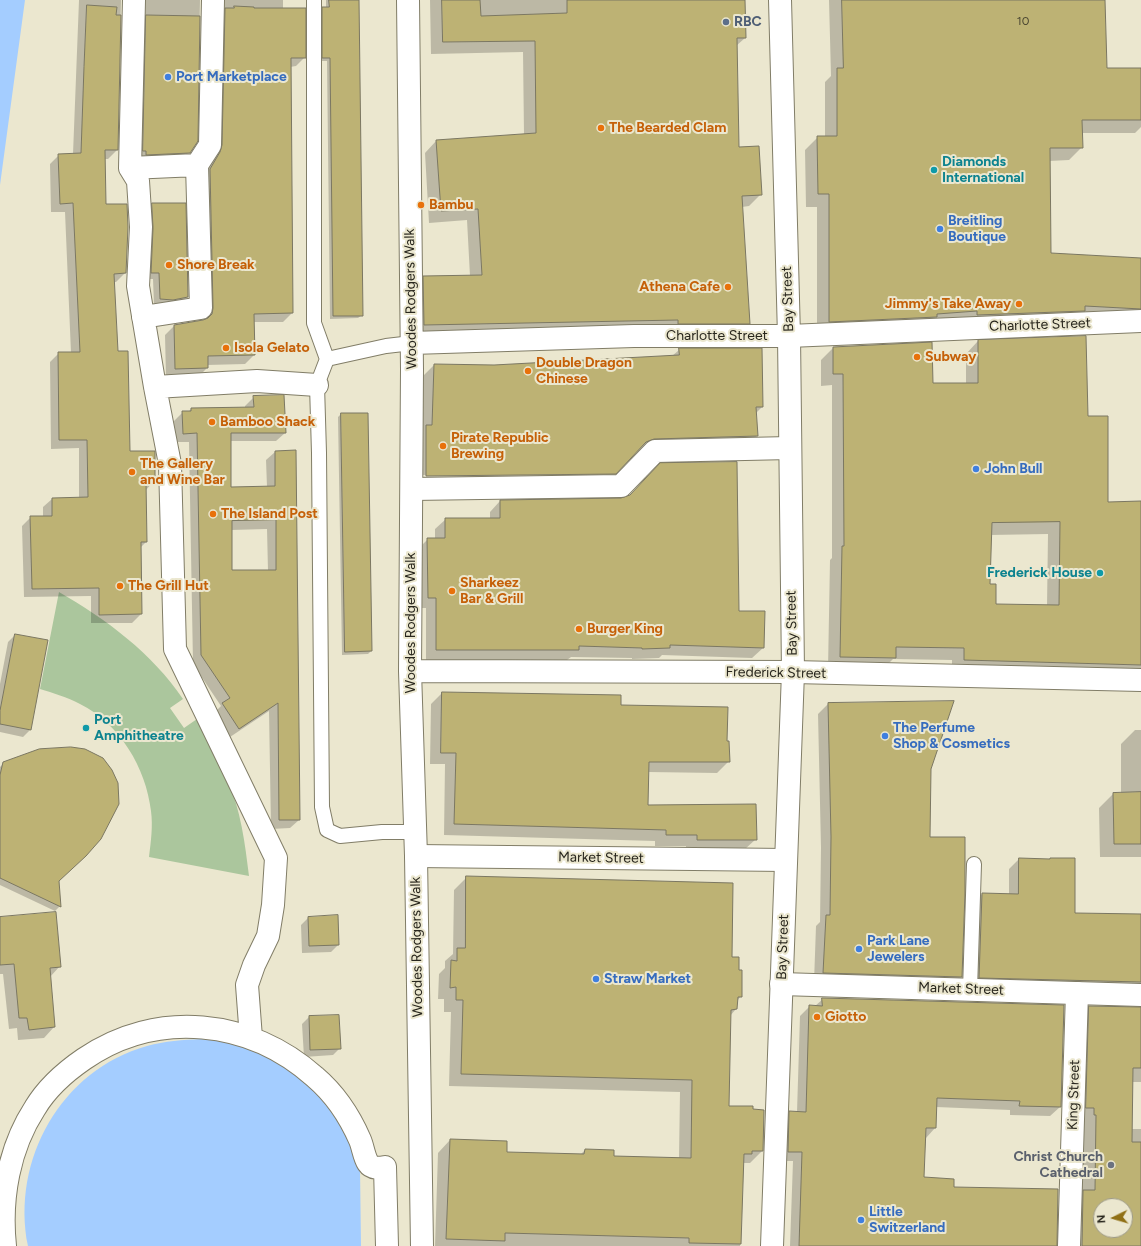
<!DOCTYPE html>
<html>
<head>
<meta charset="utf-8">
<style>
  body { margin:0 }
  #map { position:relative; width:1141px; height:1246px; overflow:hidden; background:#ebe7cf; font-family:Figtree,sans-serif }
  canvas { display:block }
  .north { position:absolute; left:1093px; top:1198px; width:40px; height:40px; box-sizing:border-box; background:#ebe7cf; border:1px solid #9d9a88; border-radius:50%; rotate:265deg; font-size:11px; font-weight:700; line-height:16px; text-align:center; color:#28261d }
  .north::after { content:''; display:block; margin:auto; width:14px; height:18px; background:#907015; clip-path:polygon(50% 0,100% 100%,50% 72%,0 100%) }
</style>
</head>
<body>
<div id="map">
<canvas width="1141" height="1246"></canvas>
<div class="north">N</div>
</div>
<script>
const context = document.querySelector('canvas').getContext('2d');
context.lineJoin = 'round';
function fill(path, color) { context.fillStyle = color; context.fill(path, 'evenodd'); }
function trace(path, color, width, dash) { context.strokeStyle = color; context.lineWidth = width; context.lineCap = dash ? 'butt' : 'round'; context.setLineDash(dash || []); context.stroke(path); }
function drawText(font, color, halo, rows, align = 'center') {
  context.font = font + ' Figtree,sans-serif'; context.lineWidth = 4; context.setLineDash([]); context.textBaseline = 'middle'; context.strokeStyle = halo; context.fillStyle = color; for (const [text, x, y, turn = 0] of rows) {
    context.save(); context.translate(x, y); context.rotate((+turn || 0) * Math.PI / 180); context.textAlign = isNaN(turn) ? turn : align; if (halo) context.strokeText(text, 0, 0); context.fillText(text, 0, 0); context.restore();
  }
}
fill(new Path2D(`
  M 59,592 C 106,619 152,653 183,699 L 170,708 L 184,728 L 197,719 C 207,739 218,759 227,780 C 241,809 245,844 249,876 L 149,857 C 151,841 153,826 151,811 C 146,768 120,724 80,704 C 67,697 53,693 40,689 Z`), '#abc69d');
fill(new Path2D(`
  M 0,0 L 25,0 L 0,185 Z
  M 201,1039 L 228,1042 L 255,1050 L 279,1062 L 322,1096 L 338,1118 L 351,1142 L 360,1168 L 361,1246 L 28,1246 C 11,1160 61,1070 147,1046 C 165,1041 183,1040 201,1039 Z`), '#a4cdff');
fill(new Path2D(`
  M 79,0 L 121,0 L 117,150 L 108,159 L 104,159 L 105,205 L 125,273 L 116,282 L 114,282 L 117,352 L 129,452 L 154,481 L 146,490 L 146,542 L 140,548 L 141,614 L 132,623 L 91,623 L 91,596 L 24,597 L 22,526 L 31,517 L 43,517 L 43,507 L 52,499 L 79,498 L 79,448 L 51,449 L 50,362 L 59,353 L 71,353 L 65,212 L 51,212 L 50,164 L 59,155 L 73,154 Z
  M 134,0 L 200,0 L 197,141 L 189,152 L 180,161 L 138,163 Z
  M 213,0 L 283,0 L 283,9 L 304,58 L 296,66 L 290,67 L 292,313 L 283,322 L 253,322 L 254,355 L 245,364 L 207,365 L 207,368 L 198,377 L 166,378 L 165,335 L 174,326 L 204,321 L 205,318 L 201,178 Z
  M 326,0 L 358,0 L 362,315 L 358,318 L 330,319 L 327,61 L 320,61 L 320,12 L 323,8 L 326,8 Z
  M 430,0 L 744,0 L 745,38 L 736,46 L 738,149 L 761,194 L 749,206 L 742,207 L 749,323 L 737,335 L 412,336 L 412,289 L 424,277 L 470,276 L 467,220 L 429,223 L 425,153 L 436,141 L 524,135 L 523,52 L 431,54 Z
  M 829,0 L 1104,0 L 1106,69 L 1141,69 L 1141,127 L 1135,133 L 1081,133 L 1082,147 L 1069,160 L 1049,161 L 1050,254 L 1141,259 L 1141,309 L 1127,321 L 817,334 L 817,207 L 806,207 L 805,150 L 818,137 L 825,137 L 825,82 L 831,76 Z
  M 152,204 L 187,297 L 181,303 L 154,305 L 153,279 L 145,279 L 146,211 Z
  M 1085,337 L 1087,417 L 1107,503 L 1141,502 L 1141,677 L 952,672 L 952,660 L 893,659 L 882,670 L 828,669 L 830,560 L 832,558 L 832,385 L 821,386 L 821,360 L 833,348 L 932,384 L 966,384 L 966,354 L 978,341 ZM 1048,534 L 1047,606 L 995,605 L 988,585 L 990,535 Z
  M 679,350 L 762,407 L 756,413 L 757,436 L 746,447 L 642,450 L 634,453 L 615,473 L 421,475 L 421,477 L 613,475 L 603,484 L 415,487 L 422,430 L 423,376 L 434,365 L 494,366 L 672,356 Z
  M 254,397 L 285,433 L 276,441 L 230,441 L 230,488 L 267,487 L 266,460 L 275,452 L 299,820 L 290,828 L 271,829 L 269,711 L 230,737 L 214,713 L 221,706 L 193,664 L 189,442 L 175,442 L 174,421 L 183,412 L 188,412 L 191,409 L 245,408 L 245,406 ZM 267,529 L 268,571 L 231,571 L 231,530 Z
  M 341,414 L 367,414 L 371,651 L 368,654 L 342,655 L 338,417 Z
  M 500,501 L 738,612 L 763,648 L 752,658 L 662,655 L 659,658 L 632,659 L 632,658 L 571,657 L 567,660 L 426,660 L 426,608 L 417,608 L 417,550 L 428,539 L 435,539 L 435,529 L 446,519 L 490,519 L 490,512 Z
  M 15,635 L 30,730 L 23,737 L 0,732 L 0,684 L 8,642 Z
  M 442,693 L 620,696 L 620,706 L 726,742 L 729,761 L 717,773 L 648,772 L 647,806 L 756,839 L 744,850 L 686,851 L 686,846 L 655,846 L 655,841 L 444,835 L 445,764 L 430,764 L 431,704 Z
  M 828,704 L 930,769 L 929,838 L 961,977 L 951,987 L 814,982 L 816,926 L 820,922 L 821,848 L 818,714 Z
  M 1135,730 L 1141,730 L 1141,857 L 1100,857 L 1099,808 L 1113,794 L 1121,794 L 1121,744 Z
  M 4,763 L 58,881 L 60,906 L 55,911 L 0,885 L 0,767 Z
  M 1019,859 L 1074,914 L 1141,919 L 1141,999 L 969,987 L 972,904 L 982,894 L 1009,895 L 1009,869 Z
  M 467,877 L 731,958 L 738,971 L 741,996 L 737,1001 L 736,1009 L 730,1016 L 728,1106 L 762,1151 L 750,1163 L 743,1163 L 740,1246 L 435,1246 L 438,1153 L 450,1140 L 506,1153 L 580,1155 L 585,1150 L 613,1156 L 679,1158 L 680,1092 L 449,1086 L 451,1012 L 444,1012 L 444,999 L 438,999 L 439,974 L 445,968 L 445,961 L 453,954 L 454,890 Z
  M 0,918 L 60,966 L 50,977 L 54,1027 L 44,1038 L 18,1040 L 17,1028 L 9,1029 L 3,974 L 0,974 Z
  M 308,918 L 338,945 L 331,952 L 302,953 L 301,925 Z
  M 823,999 L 1060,1107 L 1050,1116 L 1010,1115 L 1010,1110 L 936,1107 L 935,1128 L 926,1138 L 923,1178 L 953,1188 L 1056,1246 L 790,1246 L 793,1161 L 779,1161 L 780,1122 L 790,1112 L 797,1112 L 800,1016 L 810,1006 L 815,1006 Z
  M 1090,1007 L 1141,1008 L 1141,1082 L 1132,1082 L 1131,1129 L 1141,1129 L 1141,1246 L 1068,1246 L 1075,1021 ZM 1101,1206 L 1125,1206 L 1125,1230 L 1101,1230 Z
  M 338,1016 L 340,1048 L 333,1055 L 304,1057 L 302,1024 L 309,1017 Z`), '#0003');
const building = new Path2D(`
  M 329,0 L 359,0 L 363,316 L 333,316 L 330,58 L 322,58 L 322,7 L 329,7 Z
  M 442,0 L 480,0 L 481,16 L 567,13 L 567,0 L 745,0 L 746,38 L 737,38 L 739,147 L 759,146 L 762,195 L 742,196 L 750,324 L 678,324 L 678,320 L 424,325 L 423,276 L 482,275 L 478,209 L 441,211 L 436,140 L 536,133 L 535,41 L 443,42 Z
  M 842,0 L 1105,0 L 1107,68 L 1141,68 L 1141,120 L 1082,120 L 1083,148 L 1050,148 L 1051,253 L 1141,258 L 1141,309 L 1085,306 L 1085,311 L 977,315 L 977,311 L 937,314 L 937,317 L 829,322 L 829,194 L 818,194 L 817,136 L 837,136 L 837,68 L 843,68 Z
  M 87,5 L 117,7 L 116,15 L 121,15 L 118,150 L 105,150 L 106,204 L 127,204 L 128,227 L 126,273 L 114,274 L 118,351 L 128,351 L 130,451 L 155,451 L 155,481 L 146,482 L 147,542 L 141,542 L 142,614 L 99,615 L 99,588 L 32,589 L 30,516 L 52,516 L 52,498 L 88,497 L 87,440 L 59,440 L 58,352 L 80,352 L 73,203 L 60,204 L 58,154 L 81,153 L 84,67 Z
  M 234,6 L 254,7 L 254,8 L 306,8 L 306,58 L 291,58 L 293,313 L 254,314 L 255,355 L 208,356 L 208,368 L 175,369 L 174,325 L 203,320 L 208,318 L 212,314 L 213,308 L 210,169 L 220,152 L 222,145 L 225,8 L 234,8 Z
  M 146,15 L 200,16 L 198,141 L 190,153 L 146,155 L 146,151 L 143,151 Z
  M 152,203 L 186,203 L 188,297 L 173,300 L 160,299 L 159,273 L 151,273 L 153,228 Z
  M 1086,336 L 1088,416 L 1108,416 L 1108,502 L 1141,501 L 1141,665 L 964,660 L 964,648 L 896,647 L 896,658 L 840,657 L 842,546 L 844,546 L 843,374 L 833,374 L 833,347 L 932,342 L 933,383 L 978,383 L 978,340 ZM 1060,522 L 1059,605 L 996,604 L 996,584 L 990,584 L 992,523 Z
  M 679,348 L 762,348 L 763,407 L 756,407 L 758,436 L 654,439 L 646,442 L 616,474 L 426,476 L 426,425 L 432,425 L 434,364 L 494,365 L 679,355 Z
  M 284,395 L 286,433 L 231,433 L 231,487 L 275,486 L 275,451 L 296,450 L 300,820 L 279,820 L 278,703 L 239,729 L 222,703 L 230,698 L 201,655 L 197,433 L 183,434 L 182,411 L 191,411 L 191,408 L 254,407 L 253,396 ZM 276,520 L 276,570 L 232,570 L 232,521 Z
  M 341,413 L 368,413 L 372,651 L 345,652 Z
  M 737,462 L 739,611 L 765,611 L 764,648 L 670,645 L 670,648 L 642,649 L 642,648 L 579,646 L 579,650 L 436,650 L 436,598 L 428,598 L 427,538 L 445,538 L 445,518 L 500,518 L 500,500 L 621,498 L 630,495 L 660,463 Z
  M 15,634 L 48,640 L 31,730 L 0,724 L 0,711 Z
  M 442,692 L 621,695 L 621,705 L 728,707 L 727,741 L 729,741 L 730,762 L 649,762 L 648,805 L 756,804 L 757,840 L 697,840 L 697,835 L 666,835 L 666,830 L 454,824 L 456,753 L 441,753 Z
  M 954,701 L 931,769 L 930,837 L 965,837 L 965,893 L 962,977 L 823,973 L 826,915 L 830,915 L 831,837 L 828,703 Z
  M 71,747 L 85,749 L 103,758 L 112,770 L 118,783 L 119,804 L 101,839 L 86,856 L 59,881 L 61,907 L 0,878 L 0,775 L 3,762 L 39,749 Z
  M 1141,792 L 1141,844 L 1114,844 L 1113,793 Z
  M 1019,858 L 1050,859 L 1050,858 L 1075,858 L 1075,913 L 1141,914 L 1141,982 L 979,978 L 982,893 L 1018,894 Z
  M 466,876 L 733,883 L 732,957 L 739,957 L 739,970 L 742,970 L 742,997 L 738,997 L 737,1009 L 731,1010 L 729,1106 L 753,1106 L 753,1109 L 764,1110 L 763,1151 L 752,1151 L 752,1154 L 744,1154 L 741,1244 L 689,1243 L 689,1238 L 505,1233 L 505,1241 L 446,1239 L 450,1139 L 507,1141 L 507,1152 L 584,1154 L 585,1149 L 614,1150 L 614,1156 L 691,1158 L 692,1080 L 461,1074 L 463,1000 L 456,1000 L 456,987 L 450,988 L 451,960 L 457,961 L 457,948 L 465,948 Z
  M 56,912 L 61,967 L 50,968 L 55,1027 L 29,1030 L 27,1018 L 19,1018 L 14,964 L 0,965 L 0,917 Z
  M 338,915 L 339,945 L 309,946 L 308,917 Z
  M 822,998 L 1064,1005 L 1061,1107 L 1019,1106 L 1020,1101 L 937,1098 L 936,1128 L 926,1128 L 924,1177 L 954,1179 L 954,1187 L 1058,1189 L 1057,1246 L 799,1246 L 802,1152 L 788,1152 L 789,1111 L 806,1112 L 809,1005 L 822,1006 Z
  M 1089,1006 L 1141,1007 L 1141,1068 L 1133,1068 L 1132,1142 L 1141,1142 L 1141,1246 L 1082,1246 L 1083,1190 L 1095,1190 L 1096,1115 L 1094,1115 L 1094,1108 L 1086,1108 ZM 1101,1206 L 1125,1206 L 1125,1230 L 1101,1230 Z
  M 339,1015 L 341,1049 L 310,1050 L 309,1016 Z`);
fill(building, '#bdb274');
trace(building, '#7b7762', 1);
const lane = new Path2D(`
  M 314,0 L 314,323 L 327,359 L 317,385 L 319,453 L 322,807 L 327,830 L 340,836 L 382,832 L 415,832
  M 327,359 L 386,346 L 412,343
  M 970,990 L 974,864`);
const street = new Path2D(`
  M 134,0 L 130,168 L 138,181 L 141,227 L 138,286 L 155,387 L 170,464 L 175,649 L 276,858 L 273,905 L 268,936 L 254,965 L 247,985 L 251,1038
  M 197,165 L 210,145 L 213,0
  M 130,168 L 197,165 L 201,308 L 143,317
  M 155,387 L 257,381 L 317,385
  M 412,489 L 621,486 L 655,451 L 790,448
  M 416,856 L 786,860
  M 5,1246 C 0,1198 9,1148 35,1108 C 47,1088 65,1072 84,1059 C 157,1009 250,1019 315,1077 C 335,1094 350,1117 360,1140 C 363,1147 364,1157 368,1163 C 372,1169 379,1168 385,1167 L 387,1246`);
const secondary = new Path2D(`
  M 408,0 L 412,369 L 410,671 L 416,856 L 422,1246
  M 412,343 L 634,336 L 789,336 L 1141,321
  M 410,671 L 793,672 L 1141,680
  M 1069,1246 L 1077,993`);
const primary = new Path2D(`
  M 781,984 L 1141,995`);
const highway = new Path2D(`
  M 772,1246 L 793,672 L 789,336 L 780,0`);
trace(lane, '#817d67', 16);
trace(street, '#817d67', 24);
trace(secondary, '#817d67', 24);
trace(primary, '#817d67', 24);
trace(highway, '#817d67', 24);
trace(lane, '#fff', 14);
trace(street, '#fff', 22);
trace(secondary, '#fff', 22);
trace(primary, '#fff', 22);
trace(highway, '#fff', 22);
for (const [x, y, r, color] of [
  [726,22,4,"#5c6f8a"],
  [168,77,4,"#3f7fe0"],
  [601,128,4,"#e8710a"],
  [934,170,4,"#0f9aa8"],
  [421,205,4,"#e8710a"],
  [940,229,4,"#3f7fe0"],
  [169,265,4,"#e8710a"],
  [728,287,4,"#e8710a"],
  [1019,304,4,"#e8710a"],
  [226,348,4,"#e8710a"],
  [917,357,4,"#e8710a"],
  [528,371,4,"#e8710a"],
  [212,422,4,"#e8710a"],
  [443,446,4,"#e8710a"],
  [976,469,4,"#3f7fe0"],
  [132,472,4,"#e8710a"],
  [213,514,4,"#e8710a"],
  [1100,573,4,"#0f9aa8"],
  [120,586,4,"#e8710a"],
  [452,591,4,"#e8710a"],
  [579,629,4,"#e8710a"],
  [86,728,4,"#0f9aa8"],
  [885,736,4,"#3f7fe0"],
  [859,949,4,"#3f7fe0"],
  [596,979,4,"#3f7fe0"],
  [817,1017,4,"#e8710a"],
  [1111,1165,4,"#6b7280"],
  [861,1220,4,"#3f7fe0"]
]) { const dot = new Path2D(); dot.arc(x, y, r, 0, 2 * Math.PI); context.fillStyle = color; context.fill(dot); trace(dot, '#ebe7cf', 1.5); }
drawText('12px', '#4d4933', null, [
  ["10",1023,21]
]);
drawText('bold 14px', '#4e5e75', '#ebe7cf', [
  ["RBC",734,22]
], 'left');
drawText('bold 14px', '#366cbe', '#ebe7cf', [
  ["Port Marketplace",176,77],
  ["Breitling",948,221],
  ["Boutique",948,237],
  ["John Bull",984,469],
  ["The Perfume",893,728],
  ["Shop & Cosmetics",893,744],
  ["Park Lane",867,941],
  ["Jewelers",867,957],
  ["Straw Market",604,979],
  ["Little",869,1212],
  ["Switzerland",869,1228]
], 'left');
drawText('bold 14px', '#c56008', '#ebe7cf', [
  ["The Bearded Clam",609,128],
  ["Bambu",429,205],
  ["Shore Break",177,265],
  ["Athena Cafe",720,287,"right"],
  ["Jimmy's Take Away",1011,304,"right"],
  ["Isola Gelato",234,348],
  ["Subway",925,357],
  ["Double Dragon",536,363],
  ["Chinese",536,379],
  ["Bamboo Shack",220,422],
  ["Pirate Republic",451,438],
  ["Brewing",451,454],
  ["The Gallery",140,464],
  ["and Wine Bar",140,480],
  ["The Island Post",221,514],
  ["Sharkeez",460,583],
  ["Bar & Grill",460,599],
  ["The Grill Hut",128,586],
  ["Burger King",587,629],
  ["Giotto",825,1017]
], 'left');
drawText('bold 14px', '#0d838f', '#ebe7cf', [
  ["Diamonds",942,162],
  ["International",942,178],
  ["Frederick House",1092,573,"right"],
  ["Port",94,720],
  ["Amphitheatre",94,736]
], 'left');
drawText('14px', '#28261d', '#ebe7cf', [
  ["Woodes Rodgers Walk",411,299,-91],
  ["Bay Street",788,299,-92],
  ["Charlotte Street",1040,325,-2],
  ["Charlotte Street",717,336],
  ["Woodes Rodgers Walk",411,623,-90],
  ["Bay Street",792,623,-91],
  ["Frederick Street",776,673,1],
  ["Market Street",601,858,1],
  ["Woodes Rodgers Walk",417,947,-91],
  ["Bay Street",783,947,-88],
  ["Market Street",961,989,2],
  ["King Street",1074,1095,-88]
]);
drawText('bold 14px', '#5b616d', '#ebe7cf', [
  ["Christ Church",1103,1157],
  ["Cathedral",1103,1173]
], 'right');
</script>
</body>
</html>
